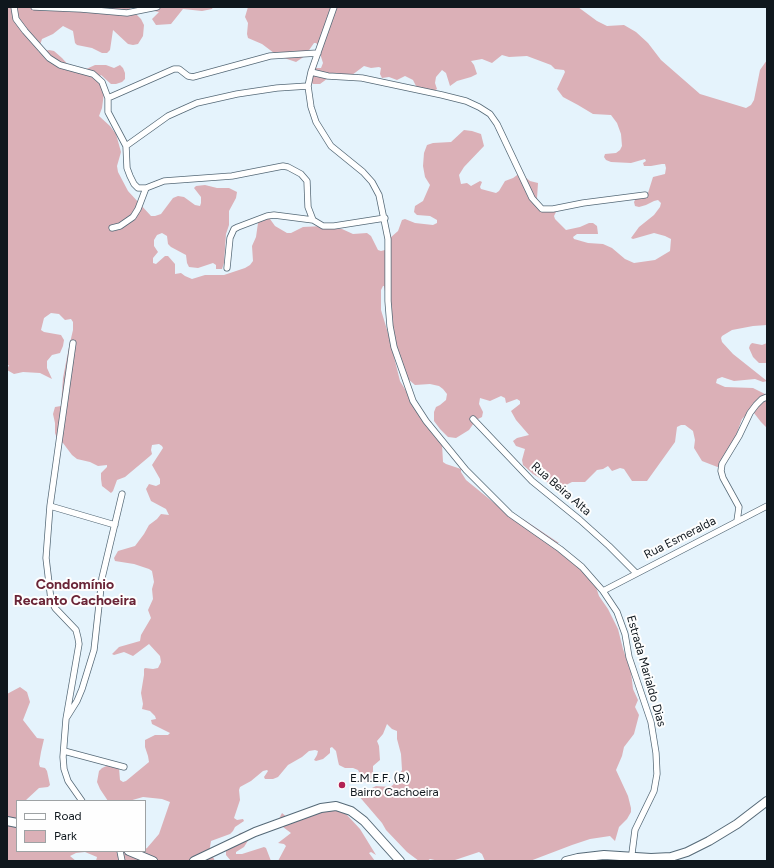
<!DOCTYPE html>
<html>
<head>
<meta charset="utf-8">
<style>
	body { margin:0 }
	#map { position:relative; width:774px; height:868px; overflow:hidden; background:#e5f3fc; font-family:Figtree,sans-serif }
	canvas { display:block }
	.frame { position:absolute; inset:0; border:8px solid #0f171d; pointer-events:none }
	.legend { position:absolute; left:16px; top:800px; width:130px; height:52px; box-sizing:border-box; background:#fefefe; border:1px solid #9ea2a4; margin:0; padding:5px 7px; list-style:none; font-size:12px; color:#0f171d }
	.legend li { display:flex; align-items:center; gap:8px; height:20px }
	.legend b { width:20px; border:1px solid #9ea2a4 }
</style>
</head>
<body>
<div id="map">
<canvas width="774" height="868"></canvas>
<div class="frame"></div>
<ul class="legend">
<li><b style="height:5px;background:#fff"></b>Road</li>
<li><b style="height:11px;background:#dbb0b7"></b>Park</li>
</ul>
</div>
<script>
const g = document.querySelector('canvas').getContext('2d');
g.lineJoin = 'round';
function fillPath(path, color) {
  g.fillStyle = color;
  g.fill(path, 'evenodd');
}
function shape(rows) {
  const path = new Path2D();
  for (const r of rows) {
    path.moveTo(r[0], r[1]);
    for (let i = 2; i < r.length; i += 2) path.lineTo(r[i], r[i + 1]);
  }
  return path;
}
function strokePath(path, color, width, dash) {
  g.strokeStyle = color;
  g.lineWidth = width;
  g.lineCap = dash ? 'butt' : 'round';
  g.setLineDash(dash || []);
  g.stroke(path);
}
function drawText(font, color, halo, rows, align = 'center') {
  g.font = font + ' Figtree,sans-serif';
  g.lineWidth = 4;
  g.setLineDash([]);
  g.textBaseline = 'middle';
  g.strokeStyle = halo;
  g.fillStyle = color;
  for (const [text, x, y, turn = 0] of rows) {
    g.save();
    g.translate(x, y);
    g.rotate((+turn || 0) * Math.PI / 180);
    g.textAlign = isNaN(turn) ? turn : align;
    if (halo) g.strokeText(text, 0, 0);
    g.fillText(text, 0, 0);
    g.restore();
  }
}
fillPath(shape([
	[7,7,129,7,141,19,144,25,143,36,138,44,133,45,128,44,113,30,110,50,107,53,102,53,92,48,77,45,75,43,73,31,63,26,53,34,42,39,38,51,40,52,49,50,54,51,62,58,73,70,84,70,95,65,106,65,114,68,120,65,123,68,125,73,125,79,122,82,116,84,111,84,101,75,100,76,104,93,102,108,99,116,110,126,116,134,121,152,117,166,118,172,128,191,151,216,155,216,161,214,173,198,178,196,184,197,195,205,200,206,201,203,201,197,194,188,196,186,205,185,217,188,229,188,237,192,236,198,229,211,229,225,226,234,224,263,222,269,216,269,216,265,213,263,198,268,189,267,187,263,186,255,171,247,168,244,167,236,162,233,157,235,154,240,154,246,158,252,153,258,153,263,156,264,165,256,168,256,175,264,175,274,181,273,185,276,192,279,205,275,224,275,245,268,250,265,253,261,252,246,256,237,258,223,260,220,266,218,270,219,275,226,287,233,291,233,303,227,323,226,342,229,353,234,367,233,371,236,378,250,381,251,385,250,390,238,398,231,402,220,405,219,415,223,433,225,437,223,437,220,430,216,417,215,414,212,415,206,423,201,430,185,425,177,423,166,424,153,427,145,433,143,451,142,464,130,472,131,481,134,484,146,464,167,459,175,461,184,467,183,471,186,480,181,482,182,480,187,481,189,496,193,499,191,505,181,513,178,520,173,530,181,538,183,537,198,539,206,555,210,556,212,554,216,555,219,566,230,580,227,589,223,593,223,597,226,598,234,577,234,573,237,574,239,588,243,603,244,612,248,625,259,634,263,655,260,670,251,671,239,665,236,654,233,633,239,631,238,639,227,654,215,660,207,661,203,658,200,654,201,646,205,639,207,635,206,634,202,636,198,648,193,653,177,665,174,666,168,665,164,662,164,651,166,644,166,643,163,646,161,645,159,631,163,611,162,606,160,604,157,605,154,616,153,620,150,622,146,621,134,617,123,611,115,593,114,578,105,563,97,557,89,565,72,564,70,555,69,551,65,527,56,509,57,502,55,492,63,482,59,471,61,474,65,477,74,471,77,457,81,450,86,446,73,442,70,436,77,435,83,437,89,434,91,417,88,413,80,405,76,397,80,389,77,382,78,380,74,381,68,379,67,371,68,364,66,352,75,344,77,335,73,320,84,313,84,308,78,308,71,311,68,321,68,323,63,317,44,316,43,314,43,305,56,296,62,278,56,262,44,248,38,247,34,248,23,245,17,248,7,578,7,597,21,607,26,624,25,636,32,648,43,661,60,700,94,746,108,751,105,754,100,760,70,767,60,767,325,753,326,732,330,722,336,721,338,722,342,733,354,767,381,763,382,755,379,734,381,722,377,717,379,716,383,725,387,753,388,765,394,767,397,767,428,761,422,754,413,748,413,742,419,735,438,720,468,702,461,694,448,695,440,693,431,685,425,681,425,677,427,675,442,647,481,632,481,624,469,620,468,612,471,608,466,603,469,597,470,585,482,572,482,564,486,555,487,533,474,523,465,522,460,525,449,516,446,513,441,517,438,529,435,516,420,511,411,520,404,520,401,517,399,506,403,505,398,501,396,490,401,480,398,479,404,483,412,482,417,476,420,469,430,456,438,448,437,440,429,434,421,434,412,436,407,440,405,446,400,447,394,443,389,439,386,430,384,415,385,408,379,394,340,384,286,383,286,381,290,381,310,388,333,400,381,417,409,442,444,443,462,446,464,461,469,461,472,466,480,493,502,516,518,523,519,559,543,557,543,557,546,580,566,596,587,599,596,608,609,618,629,623,649,631,672,633,689,638,700,635,707,639,715,634,734,624,747,622,756,616,770,628,796,631,808,631,812,627,819,619,827,615,841,610,836,590,839,572,845,530,861,485,861,482,854,479,852,452,861,439,861,430,859,427,861,419,861,407,852,386,830,382,823,358,795,376,786,390,787,393,785,402,770,401,754,397,739,397,731,392,729,387,724,383,734,377,741,379,746,380,760,373,766,373,778,368,783,364,782,358,770,353,768,345,768,339,765,338,761,336,751,332,747,330,748,330,753,323,759,316,761,314,760,317,755,318,751,315,750,309,751,302,757,288,765,278,777,273,779,265,779,264,777,268,771,267,770,263,771,251,781,240,787,239,790,240,800,234,818,237,820,243,819,244,821,235,827,233,831,230,834,211,841,209,853,212,855,215,861,96,861,97,857,85,852,76,853,70,856,76,861,7,861,7,694,20,687,27,692,30,702,23,720,37,738,44,739,41,752,39,764,40,767,45,768,47,771,50,785,48,787,39,788,26,800,17,801,17,851,145,851,145,849,147,848,159,834,170,802,162,799,143,797,129,801,108,801,100,789,97,782,99,771,102,768,109,765,119,768,120,780,123,782,126,781,149,762,148,756,145,747,145,740,155,735,168,735,170,733,152,724,151,720,156,719,155,716,150,711,142,709,143,704,141,693,144,675,144,669,145,668,153,669,158,668,161,662,160,656,149,644,133,656,124,652,114,655,112,654,119,647,140,641,141,635,151,618,148,610,153,599,152,589,154,582,152,571,149,569,134,564,115,561,114,558,118,551,135,546,144,534,149,525,157,519,161,514,169,515,166,509,151,501,146,489,149,484,156,486,160,484,160,479,152,465,163,448,162,446,159,444,152,445,151,450,152,454,150,456,125,477,117,480,113,491,111,493,102,486,101,479,101,473,107,467,107,465,98,466,90,462,77,459,72,455,63,443,58,441,55,433,55,423,53,414,55,407,61,406,63,378,69,347,73,330,73,322,71,319,65,320,59,314,51,313,44,318,41,330,44,332,61,335,64,340,63,346,60,353,52,355,47,361,47,368,52,379,40,373,23,372,14,374,7,370,9,365,7,365],
	[144,7,213,7,212,9,202,11,183,9,171,24,156,25,152,19,159,12,148,10],
	[752,343,762,345,767,343,767,363,759,363,753,357,749,348,750,345],
	[324,811,341,811,347,815,360,829,376,855,371,852,369,853,375,861,278,861,286,846,284,844,278,843,291,833,279,824,278,821,282,813,289,819],
	[248,832,249,839,244,847,236,852,236,854,242,854,264,847,266,848,271,861,231,861,226,855,226,849,232,841,240,833]
]), '#dbb0b7');
const street = shape([
	[14,7,16,19,25,31,49,58,60,65,93,74,102,82,108,98,108,112,126,146,127,168,130,176,134,184,138,188,146,188],
	[34,7,81,9,127,13,157,7],
	[334,7,311,72,308,86,311,107,316,122,331,146,363,172,372,182,379,195,388,239,388,301,390,326,394,347,413,401,426,421,466,470,510,514,560,549,582,567,603,591,617,612,625,634,629,657,651,722,656,753,657,774,654,791,635,830,631,861],
	[311,72,328,76,362,78,442,95,466,101,479,107,490,114,497,124,532,198,542,209,553,209,583,203,645,195],
	[108,98,174,69,179,69,188,76,193,77,270,56,318,53],
	[126,146,168,116,197,103,237,94,277,88,308,86],
	[112,228,120,226,133,217,138,209,146,188,164,181,232,176,283,166,288,167,301,174,307,181,308,207,313,220],
	[227,268,230,238,234,229,238,227,267,216,274,215,313,220,323,226,334,226,385,218],
	[73,343,50,506,46,558,51,600,55,608,76,630,78,638,79,644,66,719,63,757,64,769,68,781,82,801],
	[473,419,532,481,580,520,609,546,636,573],
	[50,506,115,525],
	[737,521,739,507,723,478,721,471,722,464,739,436,750,413,756,405,762,399,767,397],
	[603,591,767,506],
	[67,717,77,701,82,689,94,650,102,578,122,494],
	[64,751,124,767],
	[120,851,122,861]
]);
const secondary = shape([
	[7,821,17,823],
	[129,851,153,861],
	[194,861,255,832,321,808,336,806,351,811,364,821,400,861],
	[566,861,578,858,604,855,651,858,671,857,687,852,709,841,737,824,767,801]
]);
strokePath(street, '#556977', 7);
strokePath(secondary, '#556977', 10);
strokePath(street, '#fff', 5.5);
strokePath(secondary, '#fff', 8);
for (const [x, y, r, color] of [
	[342,785,4,"#b32353"]
]) {
  const dot = new Path2D();
  dot.arc(x, y, r, 0, 2 * Math.PI);
  g.fillStyle = color;
  g.fill(dot);
  strokePath(dot, '#fefefe', 1.5);
}
drawText('12px', '#0f171d', '#fefefe', [
	["Rua Beira Alta",561,489,41],
	["Rua Esmeralda",680,538,-27],
	["Estrada Marialdo Dias",646,671,74]
]);
drawText('12px', '#0f171d', '#fefefe', [
	["E.M.E.F. (R)",350,778],
	["Bairro Cachoeira",350,792]
], 'left');
drawText('bold 14px', '#6a2537', '#fefefe', [
	["Condomínio",75,585],
	["Recanto Cachoeira",75,601]
]);
</script>
</body>
</html>
